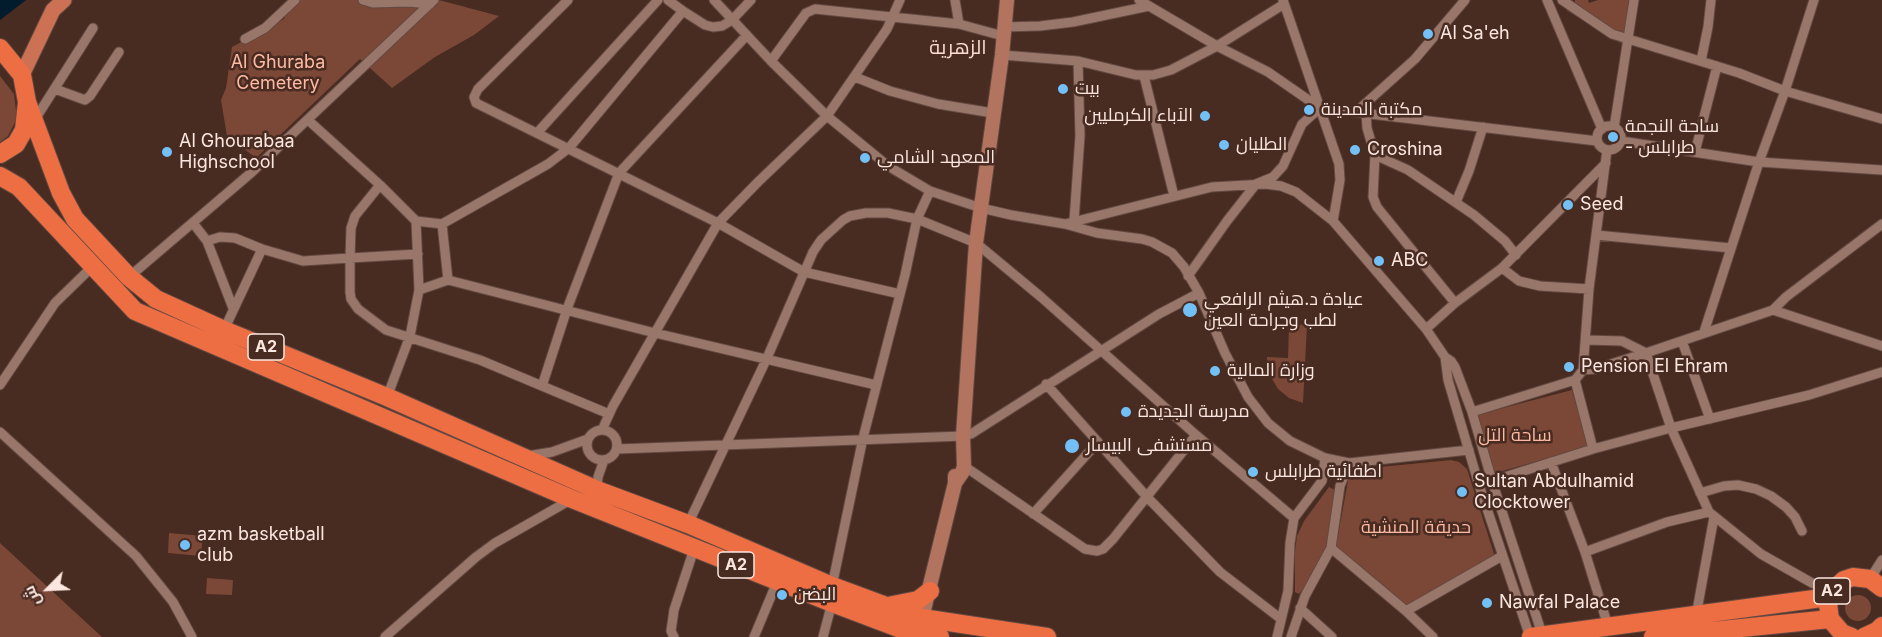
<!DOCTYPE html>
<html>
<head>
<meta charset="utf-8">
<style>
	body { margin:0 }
	#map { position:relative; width:1882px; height:637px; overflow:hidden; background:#482b21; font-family:Inter,Cairo,sans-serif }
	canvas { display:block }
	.north { position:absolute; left:18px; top:559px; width:60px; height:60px; -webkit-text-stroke:4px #482b21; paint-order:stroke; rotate:246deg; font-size:16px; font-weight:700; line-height:24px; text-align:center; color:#fbe7e0 }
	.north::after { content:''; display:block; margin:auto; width:21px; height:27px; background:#fbe7e0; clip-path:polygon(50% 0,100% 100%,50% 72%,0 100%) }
</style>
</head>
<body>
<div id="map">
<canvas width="1882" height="637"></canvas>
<div class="north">ش</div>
</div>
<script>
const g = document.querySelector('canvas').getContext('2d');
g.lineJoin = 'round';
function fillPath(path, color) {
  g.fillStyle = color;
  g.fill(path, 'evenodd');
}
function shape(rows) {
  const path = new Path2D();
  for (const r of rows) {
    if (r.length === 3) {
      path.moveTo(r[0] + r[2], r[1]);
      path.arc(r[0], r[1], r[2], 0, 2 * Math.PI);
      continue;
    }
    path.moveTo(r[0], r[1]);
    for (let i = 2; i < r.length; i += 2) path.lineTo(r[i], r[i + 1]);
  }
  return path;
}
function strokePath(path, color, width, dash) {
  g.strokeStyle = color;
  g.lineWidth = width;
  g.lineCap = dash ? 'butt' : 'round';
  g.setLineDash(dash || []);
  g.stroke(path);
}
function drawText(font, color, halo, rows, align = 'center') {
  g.font = font + ' Inter,Cairo,sans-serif';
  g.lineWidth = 5;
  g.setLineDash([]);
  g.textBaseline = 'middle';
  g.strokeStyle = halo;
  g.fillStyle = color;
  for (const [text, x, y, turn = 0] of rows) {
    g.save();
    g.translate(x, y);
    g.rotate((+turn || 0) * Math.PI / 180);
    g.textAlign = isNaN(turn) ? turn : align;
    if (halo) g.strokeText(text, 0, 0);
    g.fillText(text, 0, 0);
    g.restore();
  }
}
fillPath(shape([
	[291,0,439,0,499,16,474,35,435,57,392,88,360,59,256,158,227,136,221,100,226,88,232,47,284,19,289,3],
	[1575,0,1588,0,1589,3,1598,0,1631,0,1624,45,1566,10,1575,2],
	[0,76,14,94,17,118,8,136,0,142],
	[1289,324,1307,325,1303,403,1289,398,1278,389,1271,377,1267,364,1267,357,1288,358],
	[1572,390,1588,447,1495,473,1476,415],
	[1451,460,1459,462,1467,469,1495,557,1408,608,1336,546,1350,470],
	[1329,487,1335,490,1328,539,1325,549,1306,586,1299,594,1295,592,1295,551,1297,536,1304,521],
	[169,533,203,536,201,556,168,553],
	[0,543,102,637,0,637],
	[207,578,233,580,232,595,206,594],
	[1858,608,13]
]), '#7b4837');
fillPath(shape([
	[0,0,26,0,0,20]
]), '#031c2d');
const street = shape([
	[363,0,373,3,408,2,430,4],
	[568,0,478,89,474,97,476,103,718,223,804,272,900,294],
	[668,0,683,11,705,25,713,27,722,26,732,20,751,0],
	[714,0,771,61,827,116,888,166,930,191,981,208,1011,215,1065,224,1097,233,1142,239,1152,242,1172,253,1184,267,1199,293,1225,353,1248,397,1268,423,1290,441,1325,458,1349,463,1469,450],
	[955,0,959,24],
	[1139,0,1217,46,1268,72,1320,108,1597,141],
	[1283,0,1339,164,1340,180,1333,221],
	[1547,0,1602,129],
	[1562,0,1612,34,1739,73,1785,91,1882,119],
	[1004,27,1040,26,1073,22,1149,6],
	[245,39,265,28,295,0],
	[1002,55,1078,61,1136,75,1153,75,1171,70,1217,46,1284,4],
	[771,61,806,13,815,9,959,24,1003,36],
	[1701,61,1708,27,1711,0],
	[1144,76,1174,196],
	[855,77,890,91,938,104,993,113],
	[55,89,85,100,90,96,119,52],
	[1357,111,1415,59,1465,0],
	[1366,113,1367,128,1375,155,1408,170,1474,215,1505,241,1516,255],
	[308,120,380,185,416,221,442,224,548,164,569,148,683,11],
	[34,121,93,28],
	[1609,138,12],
	[1614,128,1634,0],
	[537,133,658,0],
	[1621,141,1759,162,1882,170],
	[1695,152,1717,66],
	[1375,155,1373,197,1377,207,1455,303],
	[1456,202,1469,171,1483,127],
	[1074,221,1080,136,1078,61],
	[193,223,207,241,220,237,235,238,262,249,303,261,350,258,351,228,355,216,380,185],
	[442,224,448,280],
	[1065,224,1212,187,1265,184,1281,186,1296,192,1333,221,1426,329,1445,357,1451,361,1455,367,1472,412,1492,481,1543,637],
	[1596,235,1731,248],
	[207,241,233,308],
	[418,254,350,258,350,292,351,299,358,309,386,330,480,360,609,414],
	[1502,268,1519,281,1540,286,1589,289],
	[1188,276,1227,221,1256,184,1273,177,1283,166,1302,124,1320,108],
	[129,277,252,172,434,0],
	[419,290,448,280,655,333,876,385],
	[1773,310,1786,297,1882,224],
	[1426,329,1455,303,1502,268,1606,163],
	[224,330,262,249],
	[1704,332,1759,162,1785,91,1814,0],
	[1586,340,1622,341,1646,353,1671,428,1709,512,1761,554,1812,583,1832,591],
	[1682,341,1710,419],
	[1445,357,1448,380,1479,485,1530,637],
	[1583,370,1595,369,1646,353,1773,310,1882,346],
	[1046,384,1148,498,1220,572,1281,619],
	[0,385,55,303,93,266],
	[542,386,567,309,619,173,747,35],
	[387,397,410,336,419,290,416,221],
	[1472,412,1575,380],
	[602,445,15],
	[602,430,613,406,718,223,758,182,827,116,887,29,900,0],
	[0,432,136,556,173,602,192,637],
	[617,449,963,436,971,434,1159,314,1199,293],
	[1593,449,1575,380,1583,370,1589,289,1607,150],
	[527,456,552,452,588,439],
	[1551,462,1585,552,1608,626],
	[964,466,1085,549,1097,551,1103,549,1113,539,1196,435],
	[1479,485,1593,449,1671,428,1809,395,1882,372],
	[597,490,598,477,604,460],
	[1700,493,1724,486,1738,485,1756,489,1771,496,1786,507,1795,517,1802,531],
	[1033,514,1098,442],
	[688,524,767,358,813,252,821,240,843,220,850,216,866,213,888,213,917,219,976,243,1041,297,1196,435,1294,518],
	[1331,548,1406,611,1433,637],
	[1585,552,1667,522,1709,512],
	[1870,579,1882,560],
	[832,586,863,438,905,275,917,219,930,191],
	[1300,608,1332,637],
	[1406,611,1502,556],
	[1696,616,1714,517],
	[385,637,476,557,495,543,572,499],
	[674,637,671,631,674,610,694,549],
	[754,637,777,582],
	[823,637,832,603],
	[1277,637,1288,591,1290,543,1294,518,1322,481,1325,458],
	[1291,637,1305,596,1331,548,1340,486,1349,463]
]);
const secondary = shape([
	[955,483,962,473,964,466,963,436,976,243,1002,55,1007,0],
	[920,626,955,483,955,476]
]);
const primary = shape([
	[22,75,53,10,64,0]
]);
const highway = shape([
	[0,48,22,75,27,102,24,130,16,144,0,154],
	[27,102,61,193,75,219,129,277,156,299,224,330,387,397,597,490,688,524,832,586,886,606,922,618,1047,637],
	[0,176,19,187,135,311,572,499,832,603,901,629,940,637],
	[888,606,918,600,930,591],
	[1531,637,1829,597],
	[1653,637,1830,619],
	[1852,637,1842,633,1830,619,1828,604,1832,591,1844,580,1853,577,1870,579,1882,588],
	[1864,637,1877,631,1882,626]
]);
strokePath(street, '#634941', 11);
strokePath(secondary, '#634941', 16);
strokePath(primary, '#634941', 17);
strokePath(highway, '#634941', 20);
strokePath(street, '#99766a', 9);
strokePath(secondary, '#b2745e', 14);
strokePath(primary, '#cc7153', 15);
strokePath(highway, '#ee6e43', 18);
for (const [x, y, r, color] of [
	[1428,34,6,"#73c0f6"],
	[1063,89,6,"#73c0f6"],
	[1309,110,6,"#73c0f6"],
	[1205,116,6,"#73c0f6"],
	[1613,137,6,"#73c0f6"],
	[1224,145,6,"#73c0f6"],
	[1355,150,6,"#73c0f6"],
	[167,152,6,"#73c0f6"],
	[865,158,6,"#73c0f6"],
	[1568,205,6,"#73c0f6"],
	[1379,261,6,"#73c0f6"],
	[1190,310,8,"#73c0f6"],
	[1569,367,6,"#73c0f6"],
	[1215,371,6,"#73c0f6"],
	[1126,412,6,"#73c0f6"],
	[1072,446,8,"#73c0f6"],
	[1253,472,6,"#73c0f6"],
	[1462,492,6,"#73c0f6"],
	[185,545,6,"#73c0f6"],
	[782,595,6,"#73c0f6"],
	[1487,603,6,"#73c0f6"]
]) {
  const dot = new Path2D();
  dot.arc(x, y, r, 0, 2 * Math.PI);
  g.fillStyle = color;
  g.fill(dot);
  strokePath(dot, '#482b21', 2);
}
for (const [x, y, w] of [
	[266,347,36],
	[736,565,36],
	[1832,591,36]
]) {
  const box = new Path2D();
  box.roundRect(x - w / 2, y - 13, w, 26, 4.5);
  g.fillStyle = '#482b21';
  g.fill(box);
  strokePath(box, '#fbe7e0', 1.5);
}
drawText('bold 16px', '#fbe7e0', null, [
	["A2",266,347],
	["A2",736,565],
	["A2",1832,591]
]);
drawText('18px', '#fbe7e0', '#482b21', [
	["Al Sa'eh",1440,34],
	["بيت",1075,89],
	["مكتبة المدينة",1321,110],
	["الآباء الكرمليين",1193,116,"right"],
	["ساحة النجمة",1625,127],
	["- طرابلس",1625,148],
	["Al Ghourabaa",179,142],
	["Highschool",179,163],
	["الطليان",1236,145],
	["Croshina",1367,150],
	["المعهد الشامي",877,158],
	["Seed",1580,205],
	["ABC",1391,261],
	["عيادة د.هيثم الرافعي",1204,300],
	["لطب وجراحة العين",1204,321],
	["Pension El Ehram",1581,367],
	["وزارة المالية",1227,371],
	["مدرسة الجديدة",1138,412],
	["مستشفی البيسار",1086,446],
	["اطفائية طرابلس",1265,472],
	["Sultan Abdulhamid",1474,482],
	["Clocktower",1474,503],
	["azm basketball",197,535],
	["club",197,556],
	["البضن",794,595],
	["Nawfal Palace",1499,603]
], 'left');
drawText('18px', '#ffbaa3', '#482b21', [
	["Al Ghuraba",278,63],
	["Cemetery",278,84],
	["ساحة التل",1515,436],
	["حديقة المنشية",1416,528]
]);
drawText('20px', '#fcdcd2', '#482b21', [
	["الزهرية",958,48]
]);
</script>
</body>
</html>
